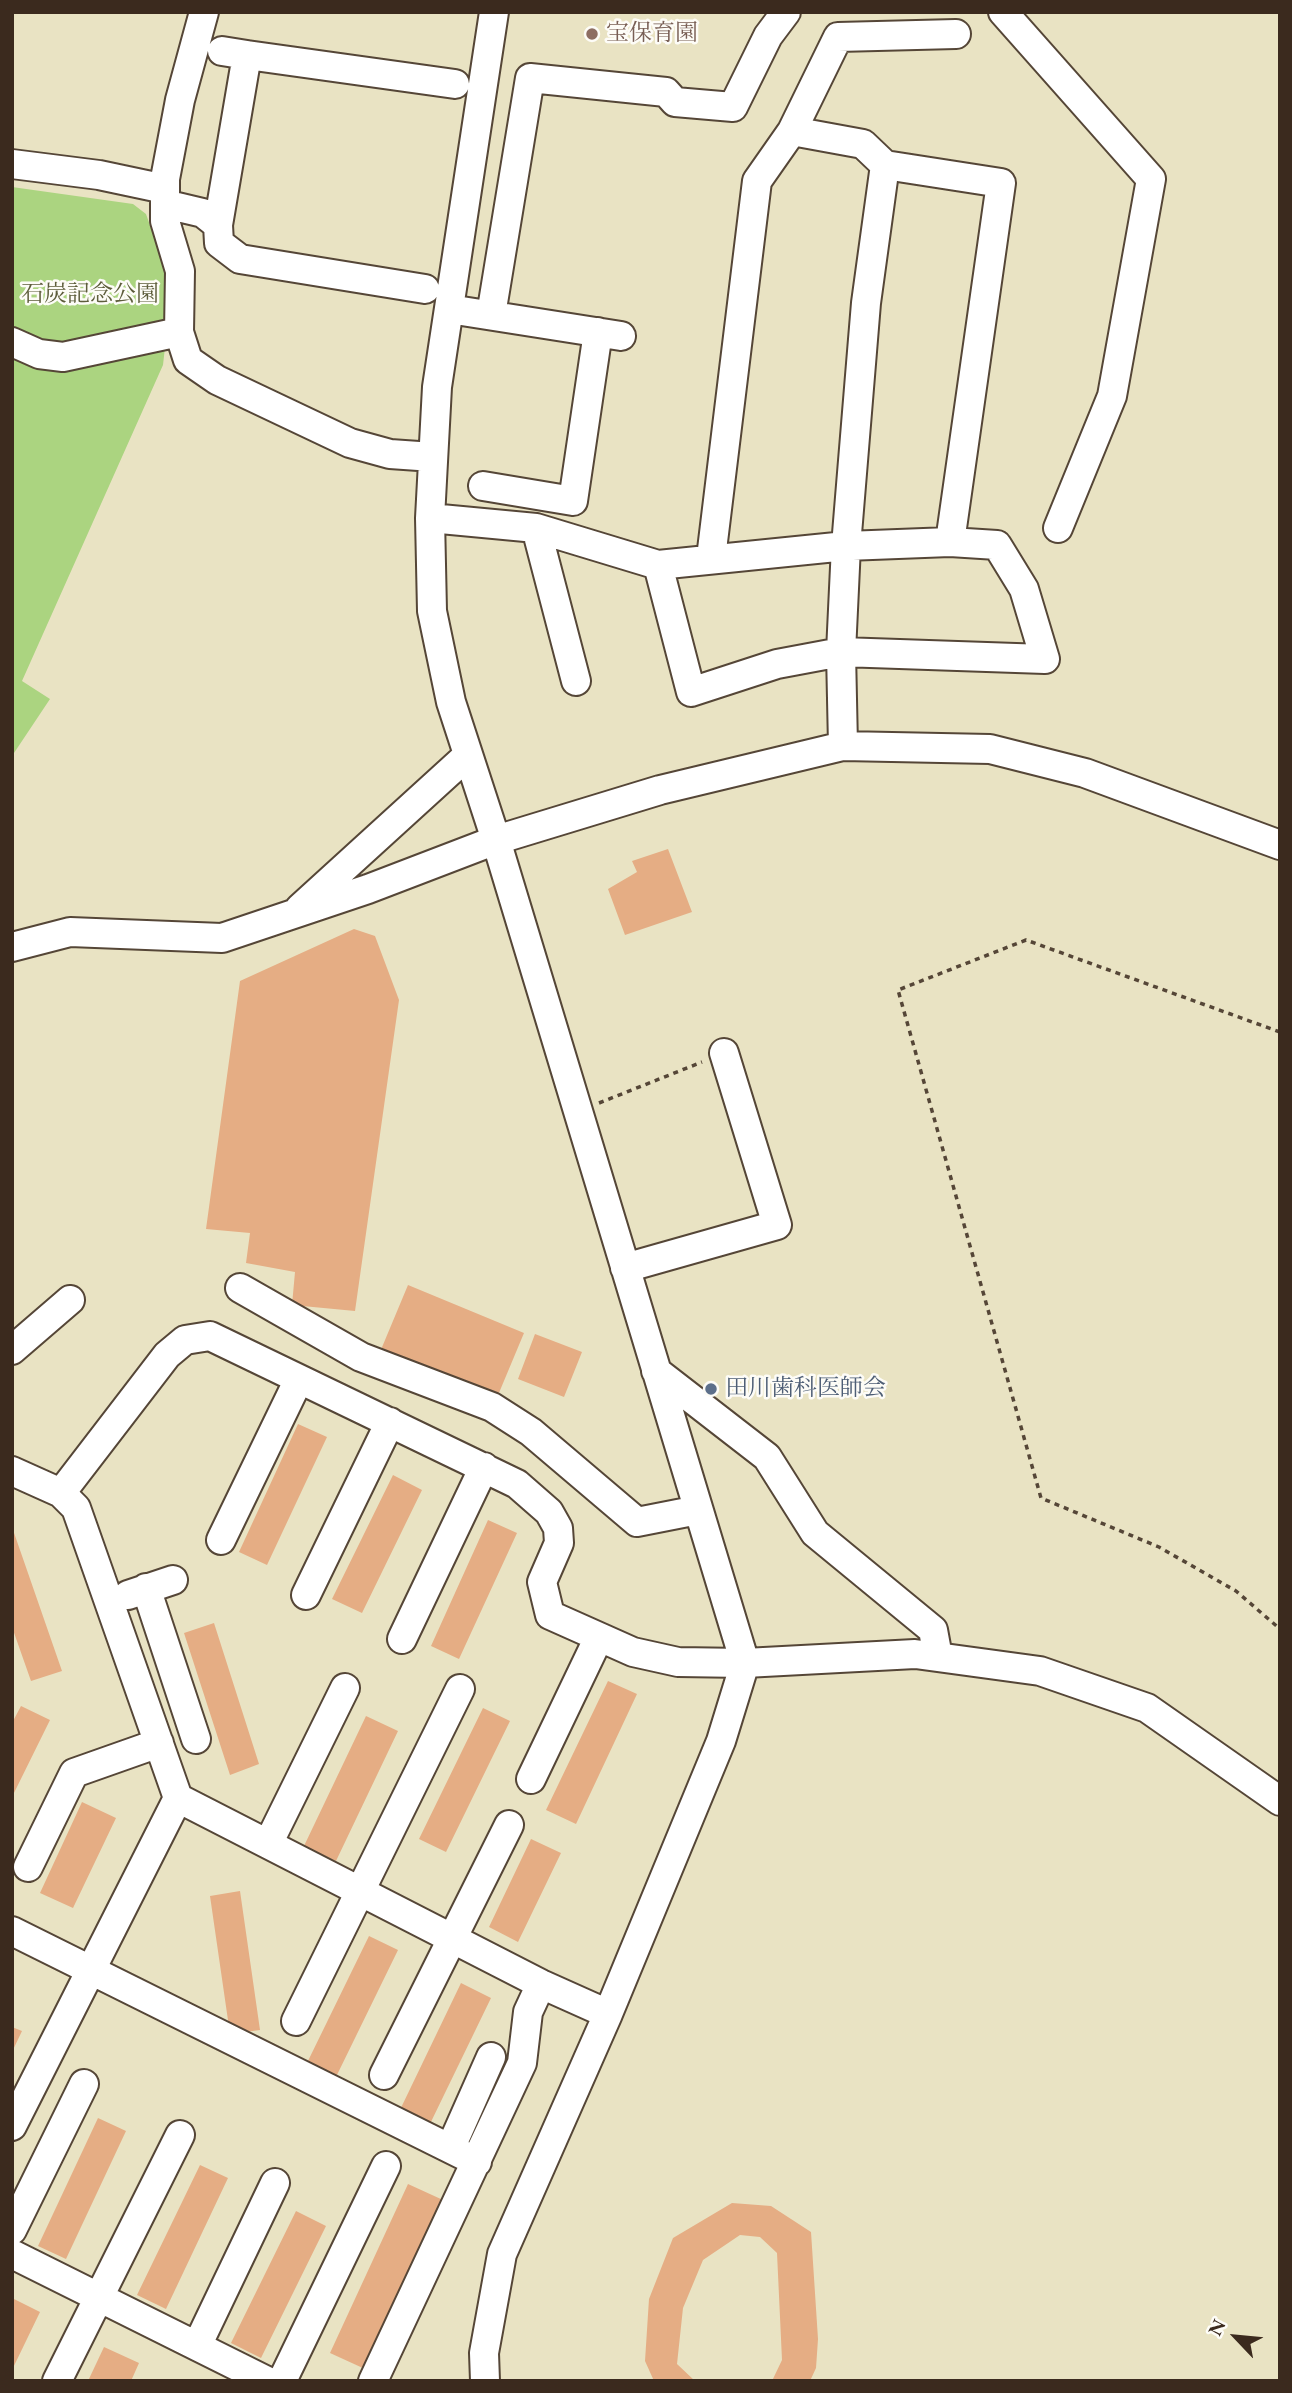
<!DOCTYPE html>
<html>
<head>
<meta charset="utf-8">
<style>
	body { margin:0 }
	#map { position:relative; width:1292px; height:2393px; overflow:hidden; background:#e9e3c3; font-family:"EB Garamond",serif }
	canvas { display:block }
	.frame { position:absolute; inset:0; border:14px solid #3b2a1e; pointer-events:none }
	.north { position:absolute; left:1201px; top:2302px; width:70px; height:70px; -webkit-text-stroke:5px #fdfcf7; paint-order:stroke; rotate:296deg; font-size:19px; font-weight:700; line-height:28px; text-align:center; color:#3b2a1e }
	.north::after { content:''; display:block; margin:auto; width:24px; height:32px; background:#3b2a1e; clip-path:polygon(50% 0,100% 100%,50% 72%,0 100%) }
</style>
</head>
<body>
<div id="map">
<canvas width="1292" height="2393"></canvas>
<div class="frame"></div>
<div class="north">N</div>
</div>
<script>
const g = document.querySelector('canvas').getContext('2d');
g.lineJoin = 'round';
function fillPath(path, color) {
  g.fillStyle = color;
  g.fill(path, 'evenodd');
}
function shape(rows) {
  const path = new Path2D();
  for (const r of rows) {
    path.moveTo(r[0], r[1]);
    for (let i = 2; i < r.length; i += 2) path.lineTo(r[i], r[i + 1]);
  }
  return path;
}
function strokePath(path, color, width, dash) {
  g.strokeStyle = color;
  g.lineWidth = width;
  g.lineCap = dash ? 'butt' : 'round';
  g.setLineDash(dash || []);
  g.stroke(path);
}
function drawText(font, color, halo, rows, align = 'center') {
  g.font = font + ' "EB Garamond","Noto Serif JP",serif';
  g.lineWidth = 5;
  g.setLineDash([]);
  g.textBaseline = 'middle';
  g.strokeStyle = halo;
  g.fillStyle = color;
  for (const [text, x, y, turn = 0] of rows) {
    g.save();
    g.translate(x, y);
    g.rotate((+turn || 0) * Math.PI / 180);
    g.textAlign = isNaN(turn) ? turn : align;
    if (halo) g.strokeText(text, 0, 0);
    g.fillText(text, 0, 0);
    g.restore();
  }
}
fillPath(shape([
	[12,187,133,204,146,214,165,268,170,303,163,365,22,681,50,699,12,756]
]), '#abd480');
fillPath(shape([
	[668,849,692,912,625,935,608,889,637,872,632,861],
	[354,929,375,936,399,1000,355,1311,292,1305,295,1272,246,1263,250,1233,206,1229,240,981],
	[408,1285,524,1333,496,1400,380,1352],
	[535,1334,582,1352,564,1397,518,1379],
	[298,1424,327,1437,267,1565,239,1552],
	[393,1475,422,1490,362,1613,332,1599],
	[488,1520,517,1533,459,1659,431,1646],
	[12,1527,62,1671,31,1681,12,1627],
	[214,1623,259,1764,230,1775,184,1633],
	[608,1681,637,1694,576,1824,546,1810],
	[21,1706,50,1720,12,1797,12,1723],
	[483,1708,510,1721,446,1852,419,1839],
	[366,1716,398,1731,336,1861,304,1846],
	[82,1802,116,1818,73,1908,40,1893],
	[531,1839,561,1853,518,1942,489,1927],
	[240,1891,260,2030,230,2034,210,1896],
	[369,1936,398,1950,335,2079,306,2065],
	[461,1983,491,1998,428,2128,398,2114],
	[12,2027,22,2031,12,2052],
	[98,2118,126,2131,66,2259,38,2246],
	[200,2165,228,2178,166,2309,137,2295],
	[408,2184,443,2200,365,2369,330,2353],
	[732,2203,771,2206,811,2232,818,2339,816,2368,810,2381,772,2381,782,2360,777,2253,760,2237,740,2235,703,2260,683,2308,677,2364,695,2381,654,2381,645,2361,649,2299,673,2238],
	[296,2211,326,2226,261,2358,231,2343],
	[12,2298,40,2312,12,2370],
	[104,2347,139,2363,131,2381,88,2381]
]), '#e5ad84');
const minor = shape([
	[204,12,180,100,165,179,165,221,180,271,179,332,188,360,217,380,350,443,390,454,433,457],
	[1003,12,1151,179,1112,396,1058,528],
	[247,55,455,84],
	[792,131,838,37,956,34],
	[12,164,99,175,165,189],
	[165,204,203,213,218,225,219,243,240,259,425,289],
	[218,225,247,55,222,51],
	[449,309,621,336],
	[491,315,530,78,666,92,675,102,733,107,768,36,786,12],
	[12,342,39,354,63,357,179,332],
	[483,486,573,501,598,332],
	[430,518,536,528,658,565,846,546,950,542,1001,183,885,165,863,144,792,131,757,181,711,558],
	[536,528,576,681],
	[658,565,691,692,777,664,841,652,1045,659,1024,589,997,545,950,542],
	[843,746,841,652,846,546,866,303,885,165],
	[300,908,468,755],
	[12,947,70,932,222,938,368,889,496,840,660,790,843,746,990,749,1085,773,1280,845],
	[625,1268,777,1225,724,1053],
	[240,1288,361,1357,492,1407,531,1432,637,1522,698,1510],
	[12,1350,70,1300],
	[656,1371,767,1457,815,1533,933,1630,938,1657],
	[12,1471,61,1493,76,1508,178,1798,541,1984,608,2014],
	[61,1493,167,1355,185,1340,210,1336,517,1484,549,1512,558,1528,559,1543,542,1582,550,1615,633,1652,678,1662,745,1663,915,1654,1040,1671,1147,1708,1280,1801],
	[221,1540,299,1379],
	[146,1588,196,1739],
	[128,1595,173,1580],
	[306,1595,390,1422],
	[402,1639,484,1467],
	[531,1779,599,1637],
	[268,1844,345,1688],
	[28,1867,74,1773,159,1743],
	[12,1931,477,2162],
	[296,2021,460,1689],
	[384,2075,509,1825],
	[12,2126,178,1798],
	[451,2147,491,2057],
	[12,2230,84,2084],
	[12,2254,267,2381],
	[197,2346,275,2183],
	[57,2381,180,2135],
	[282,2381,386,2166],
	[373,2381,522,2063,528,2012,541,1984],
	[485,2381,484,2353,502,2254,608,2014,721,1741,745,1663,496,840,451,702,432,611,430,518,437,387,494,12]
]);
strokePath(minor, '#554637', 32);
strokePath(shape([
	[1280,1032,1026,940,898,990,1041,1498,1159,1547,1236,1591,1280,1629],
	[599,1103,702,1062]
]), '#554637', 3.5, [5, 5]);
strokePath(minor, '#fff', 28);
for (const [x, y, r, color] of [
	[592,34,7,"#8d6e63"],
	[711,1389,7,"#5c6f8a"]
]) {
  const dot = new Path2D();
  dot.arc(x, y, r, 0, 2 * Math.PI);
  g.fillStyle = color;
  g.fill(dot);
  strokePath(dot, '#fdfcf7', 2.5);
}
drawText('23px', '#785e54', '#fdfcf7', [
	["宝保育園",606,34]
], 'left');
drawText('23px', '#5d5d3b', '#fdfcf7', [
	["石炭記念公園",90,295]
]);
drawText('23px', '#4e5e75', '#fdfcf7', [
	["田川歯科医師会",725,1389]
], 'left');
</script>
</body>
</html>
